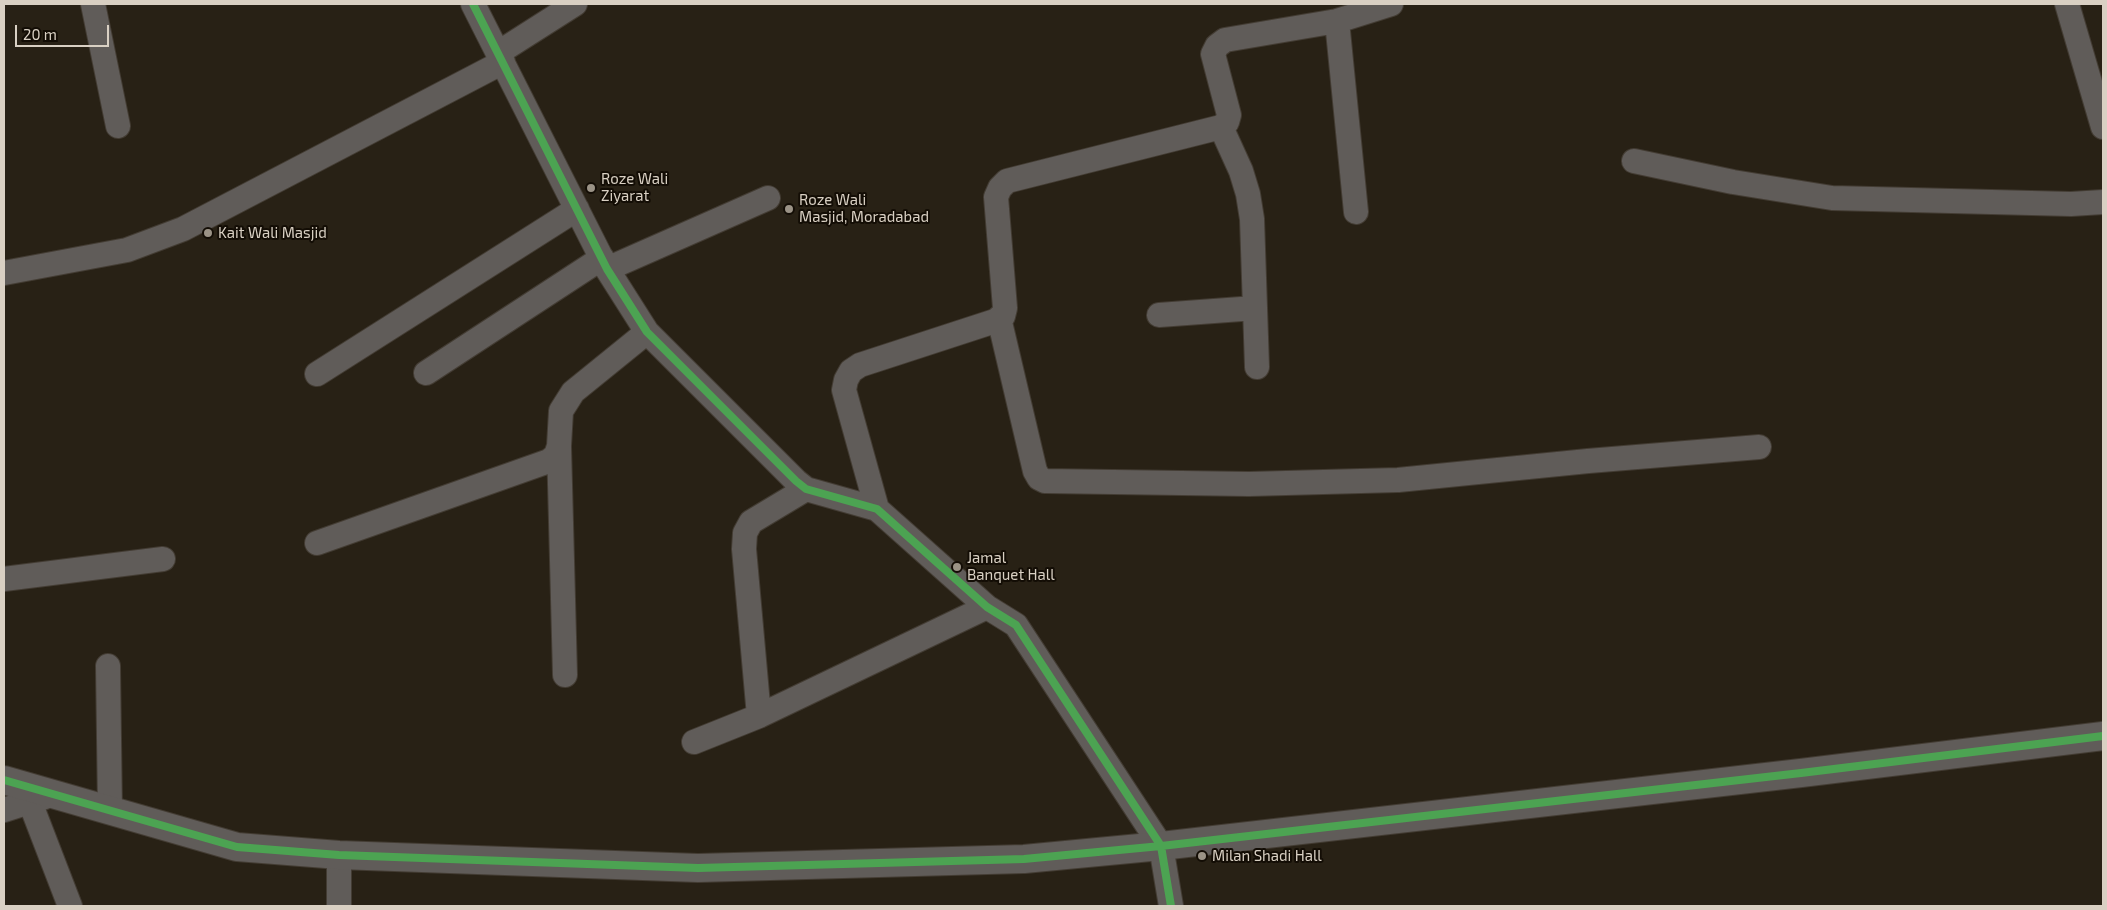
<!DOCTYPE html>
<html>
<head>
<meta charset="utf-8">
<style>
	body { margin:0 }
	#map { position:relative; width:2107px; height:910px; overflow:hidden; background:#282115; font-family:"Exo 2",sans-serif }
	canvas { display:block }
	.frame { position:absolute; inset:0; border:5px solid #d9d0c3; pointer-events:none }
	.scale { position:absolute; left:15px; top:25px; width:94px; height:22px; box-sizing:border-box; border:2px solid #d9d0c3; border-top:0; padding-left:6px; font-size:15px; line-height:18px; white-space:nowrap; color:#d9d0c3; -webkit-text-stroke:4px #130d05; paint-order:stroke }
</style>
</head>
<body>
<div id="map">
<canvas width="2107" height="910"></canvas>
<div class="frame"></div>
<div class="scale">20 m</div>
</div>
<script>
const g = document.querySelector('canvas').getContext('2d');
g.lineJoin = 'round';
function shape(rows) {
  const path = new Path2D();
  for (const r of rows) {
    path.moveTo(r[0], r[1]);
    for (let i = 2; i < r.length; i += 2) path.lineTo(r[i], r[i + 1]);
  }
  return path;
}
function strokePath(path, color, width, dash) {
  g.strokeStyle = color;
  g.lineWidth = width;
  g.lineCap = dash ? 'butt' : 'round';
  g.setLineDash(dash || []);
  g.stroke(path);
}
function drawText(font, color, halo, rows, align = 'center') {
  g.font = font + ' "Exo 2",sans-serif';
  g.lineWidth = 4;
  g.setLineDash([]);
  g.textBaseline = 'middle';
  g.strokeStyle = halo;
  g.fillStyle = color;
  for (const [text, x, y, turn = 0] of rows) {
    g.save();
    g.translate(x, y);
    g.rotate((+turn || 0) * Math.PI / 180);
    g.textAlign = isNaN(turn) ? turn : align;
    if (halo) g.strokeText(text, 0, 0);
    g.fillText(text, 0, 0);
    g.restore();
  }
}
const minor = shape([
	[93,4,118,126],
	[473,4,607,269,647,332,796,481,806,489,877,509,987,607,1016,625,1161,846,1171,906],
	[2067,4,2103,127],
	[1337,21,1356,212],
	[498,53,575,4],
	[1221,127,1241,171,1248,194,1252,219,1257,367],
	[1634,161,1733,182,1832,198,2071,204,2103,202],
	[607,269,768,198],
	[4,273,127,250,183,229,503,62],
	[1159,315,1255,308],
	[999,318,1035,471,1039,478,1045,481,1249,484,1398,480,1588,461,1759,447],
	[426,373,602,258],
	[317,374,577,209],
	[559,446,565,675],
	[877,509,844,390,846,380,851,371,860,365,995,321,1003,316,1005,308,996,197,1000,188,1007,181,1221,127,1227,122,1229,115,1213,54,1217,46,1225,40,1337,21,1391,4],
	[317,543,549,461,556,455,559,446,561,411,573,392,647,332],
	[4,579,163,559],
	[108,666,110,811],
	[759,716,744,549,745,533,751,522,806,489],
	[694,742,759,716,987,607],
	[30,802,70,906],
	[4,810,45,797],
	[339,906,339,855]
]);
const tertiary = shape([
	[4,780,237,847,339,855,698,868,1024,859,1161,846,1801,773,2103,736]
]);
strokePath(minor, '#433c33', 26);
strokePath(tertiary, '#433c33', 30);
strokePath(minor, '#605c59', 24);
strokePath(tertiary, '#605c59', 28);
strokePath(shape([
	[473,4,607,269,647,332,796,481,806,489,877,509,987,607,1016,625,1161,846,1171,906],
	[4,780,237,847,339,855,698,868,1024,859,1161,846,1801,773,2103,736]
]), '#4ca352', 8);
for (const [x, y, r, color] of [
	[591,188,5,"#9b9386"],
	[789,209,5,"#9b9386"],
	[208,233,5,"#9b9386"],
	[957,567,5,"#9b9386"],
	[1202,856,5,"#9b9386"]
]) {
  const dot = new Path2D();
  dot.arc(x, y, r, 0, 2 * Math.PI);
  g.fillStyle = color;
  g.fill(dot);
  strokePath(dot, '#130d05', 2);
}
drawText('15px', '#d9d0c3', '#130d05', [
	["Roze Wali",601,179],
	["Ziyarat",601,196],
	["Roze Wali",799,200],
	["Masjid, Moradabad",799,217],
	["Kait Wali Masjid",218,233],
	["Jamal",967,558],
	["Banquet Hall",967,575],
	["Milan Shadi Hall",1212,856]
], 'left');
</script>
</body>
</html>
